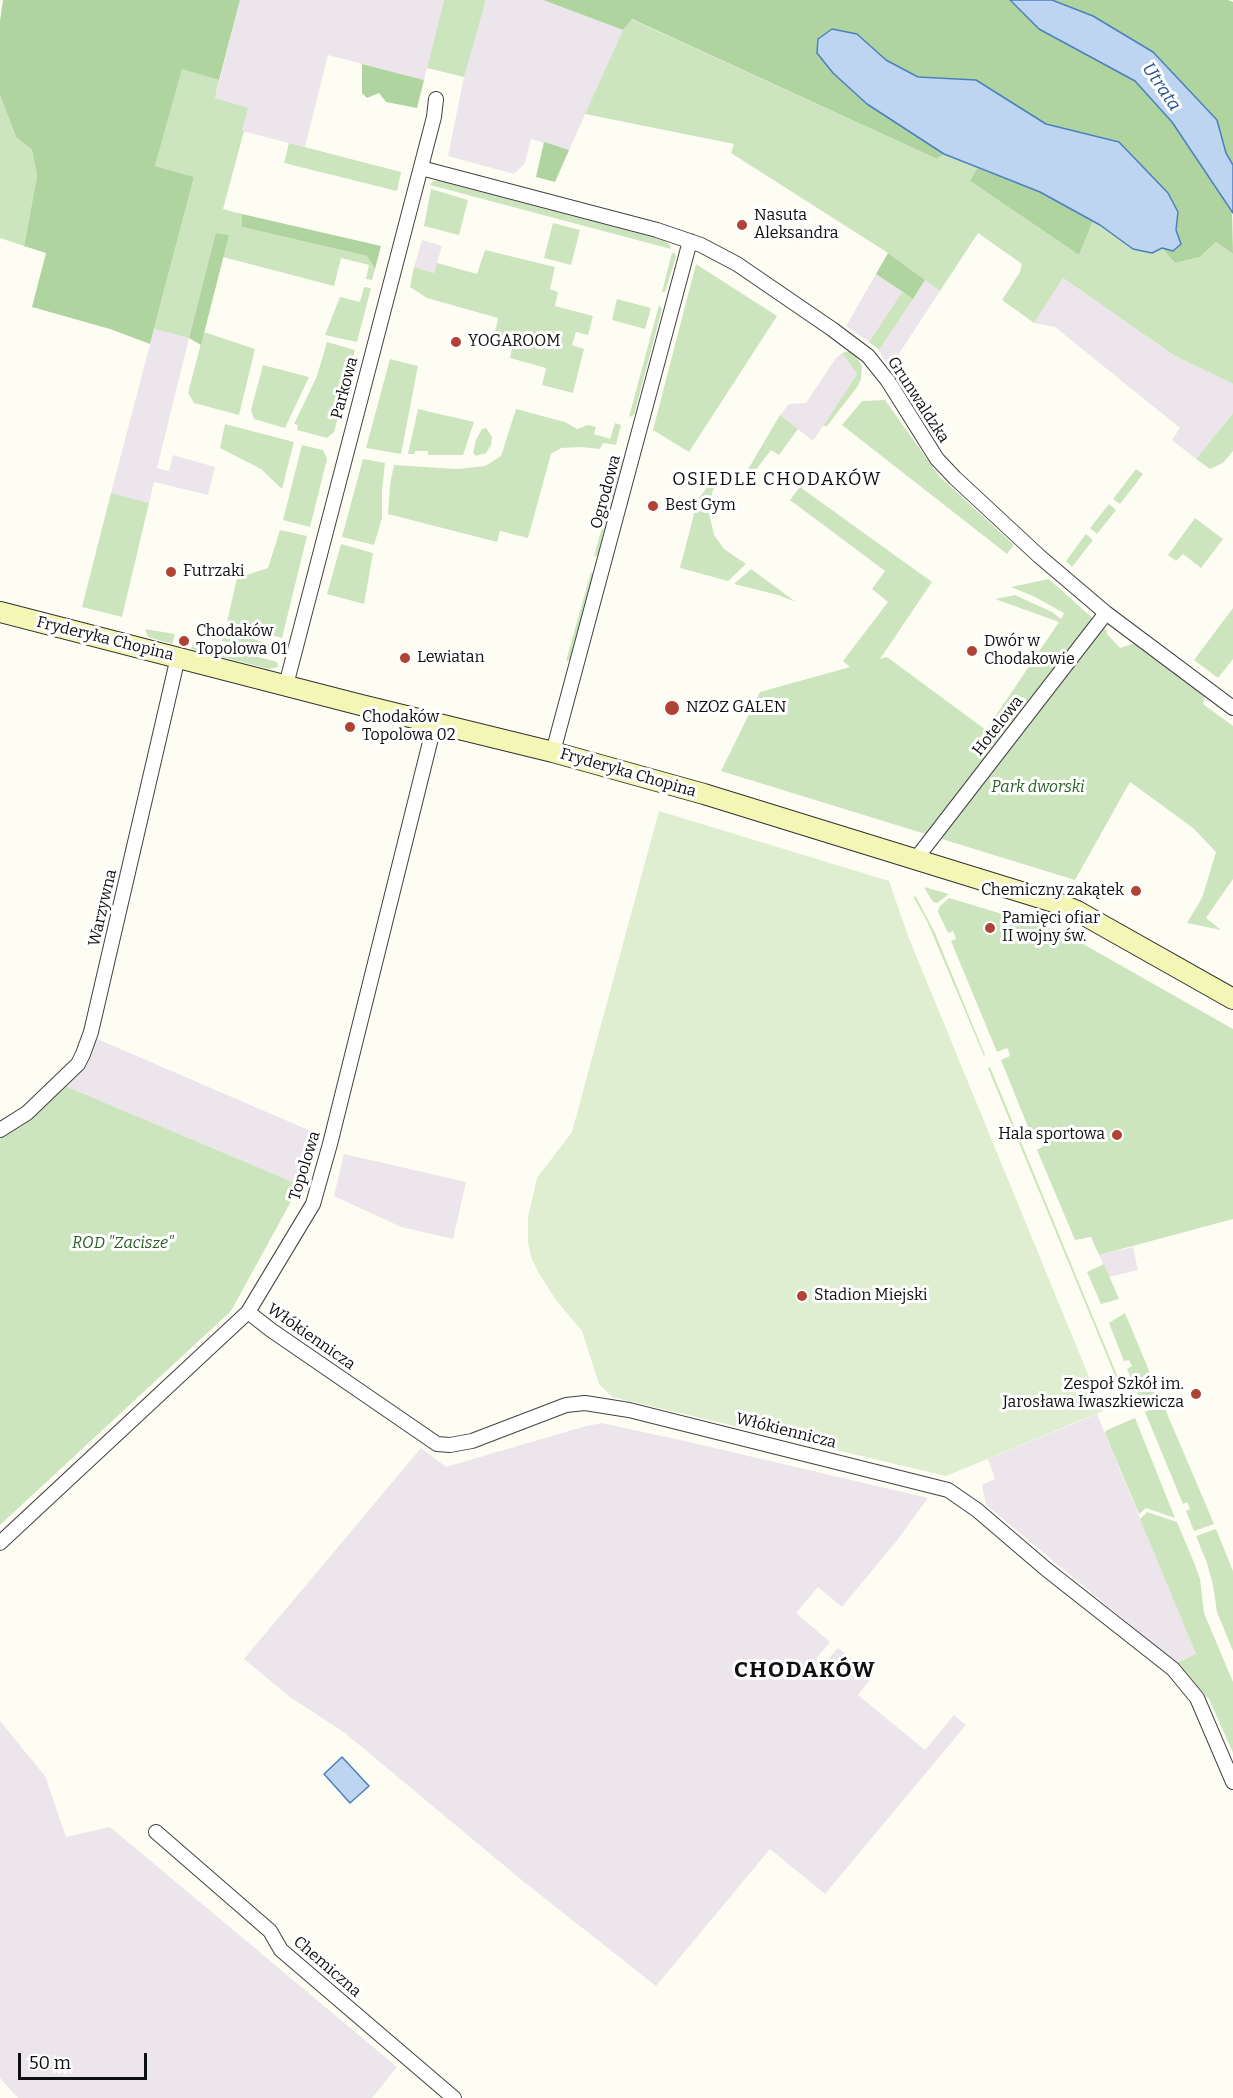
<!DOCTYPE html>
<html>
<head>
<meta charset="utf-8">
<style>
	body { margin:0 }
	#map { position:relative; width:1233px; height:2098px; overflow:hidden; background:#fefdf3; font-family:Bitter,serif }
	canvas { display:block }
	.scale { position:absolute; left:18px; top:2053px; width:129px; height:27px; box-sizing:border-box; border:3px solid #0f0f0f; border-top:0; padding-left:8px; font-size:18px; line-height:21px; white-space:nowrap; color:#0f0f0f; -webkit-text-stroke:4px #fff; paint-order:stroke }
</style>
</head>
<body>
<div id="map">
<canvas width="1233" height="2098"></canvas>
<div class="scale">50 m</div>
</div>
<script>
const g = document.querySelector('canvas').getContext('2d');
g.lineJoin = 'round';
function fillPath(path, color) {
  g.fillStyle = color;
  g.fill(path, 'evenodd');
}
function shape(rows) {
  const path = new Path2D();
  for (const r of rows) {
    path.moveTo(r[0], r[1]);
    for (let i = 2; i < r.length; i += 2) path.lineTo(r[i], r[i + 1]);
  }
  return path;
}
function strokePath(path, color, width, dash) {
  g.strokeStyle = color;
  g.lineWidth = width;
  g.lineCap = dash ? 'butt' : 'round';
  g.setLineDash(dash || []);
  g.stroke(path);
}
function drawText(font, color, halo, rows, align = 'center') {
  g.font = font + ' Bitter,serif';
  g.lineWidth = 6;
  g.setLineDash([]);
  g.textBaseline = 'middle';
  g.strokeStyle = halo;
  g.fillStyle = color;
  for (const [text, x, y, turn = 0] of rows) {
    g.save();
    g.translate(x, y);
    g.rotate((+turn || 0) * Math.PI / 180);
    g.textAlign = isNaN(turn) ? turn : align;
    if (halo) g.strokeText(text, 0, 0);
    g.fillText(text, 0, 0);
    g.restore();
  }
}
fillPath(shape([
	[240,0,444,0,424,80,328,55,305,147,242,131,215,98],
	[486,0,543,0,623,30,569,150,531,139,525,163,514,174,448,156,466,67],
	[422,240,442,246,434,273,414,267],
	[876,274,902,292,869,342,846,326],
	[1063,278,1175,356,1233,384,1233,413,1196,459,1172,440,1180,428,1055,327,1034,323],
	[925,280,940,291,889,369,879,350],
	[154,329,189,338,157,468,169,471,173,455,215,467,208,495,154,482,149,503,111,493],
	[842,353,857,374,813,441,780,415,789,404,806,403,836,358],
	[95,1038,313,1132,300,1185,63,1085,86,1064],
	[344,1154,466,1182,453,1239,401,1227,334,1196],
	[1133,1247,1138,1270,1109,1277,1099,1255],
	[1097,1414,1196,1654,1176,1663,986,1505,982,1485,995,1479,988,1459],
	[602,1423,689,1442,928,1498,895,1543,842,1607,818,1587,796,1613,830,1642,816,1659,823,1665,838,1648,873,1676,858,1695,925,1750,954,1715,966,1725,825,1894,770,1849,656,1986,524,1882,345,1733,290,1697,244,1659,421,1448,446,1467,586,1426],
	[0,1721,45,1776,66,1837,110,1827,397,2067,372,2098,18,2098,0,2078]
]), '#ede5ec');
fillPath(shape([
	[444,0,486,0,464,77,427,68],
	[631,19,937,159,944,154,977,168,970,181,1079,255,1093,221,1162,248,1175,263,1200,257,1216,242,1233,254,1233,384,1175,356,1063,278,1034,323,1002,300,1020,272,1022,264,978,233,940,291,888,253,731,153,734,144,585,114,623,30],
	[182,68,219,80,215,98,248,108,242,130,244,131,223,209,242,214,242,227,367,256,375,269,372,280,366,279,369,265,341,258,334,286,223,257,229,235,217,233,189,338,154,329,194,177,155,166],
	[0,95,16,137,32,150,37,176,24,246,0,238],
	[289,143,401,172,397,191,284,163],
	[433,181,439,181,663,240,670,245,671,249,430,185],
	[431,189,468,200,459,235,424,226],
	[553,223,580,230,571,265,544,258],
	[485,250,555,267,550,289,558,292,555,306,593,316,588,335,576,332,572,345,584,349,573,393,542,385,546,368,510,358,512,349,493,344,498,318,427,298,410,287,414,267,434,273,437,263,477,274],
	[672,253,675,253,676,257,665,292,662,292],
	[696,264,777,316,689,452,653,430],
	[364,287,371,288,357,342,325,335,340,297,360,302],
	[902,292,913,299,879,350,869,342],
	[617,299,651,308,645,329,612,320],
	[659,305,662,309,634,415,629,417],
	[204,332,255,349,239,415,194,403,188,393],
	[327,342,355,350,334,432,327,438,297,430,298,425,294,424,317,376],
	[849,351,855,355,862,366,861,379,858,386,827,426,823,426,857,374,842,353],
	[390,359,418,366,401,454,366,448],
	[263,365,309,377,285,428,254,419,251,410],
	[885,400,939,476,1014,545,1007,554,842,425,862,401],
	[418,409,474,422,463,455,428,455,428,451,415,451,414,454,408,454],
	[516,409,565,422,577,429,588,425,596,427,594,434,610,439,615,423,621,425,616,445,603,443,600,449,581,447,561,448,551,454,528,538,500,531,497,542,388,514,390,485,394,465,457,469,485,466,501,456],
	[1233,413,1233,451,1223,463,1210,469,1196,459],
	[780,415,798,429,779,455,771,450,749,479,744,476],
	[225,424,294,442,282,489,261,469,220,448],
	[486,428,492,437,491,445,486,453,476,456,473,453,476,440,482,429],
	[302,445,323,450,327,459,310,527,283,520],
	[620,458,623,459,598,555,594,557],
	[363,459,385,463,382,491,382,518,374,545,342,537],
	[1136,469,1143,474,1120,504,1113,499],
	[713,480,717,480,712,493,710,517,714,535,724,549,746,564,728,581,680,568,698,499],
	[800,487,932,582,880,659,887,657,986,730,1059,622,995,599,1015,595,1052,612,1061,619,1064,613,1033,596,1011,587,1049,579,1108,632,1106,633,1120,648,1135,643,1205,695,1203,704,1233,726,1233,879,1206,918,1221,930,1187,923,1202,898,1216,852,1193,828,1130,782,1075,880,721,771,760,692,850,667,843,661,888,602,872,589,885,571,790,500],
	[111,493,149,503,122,617,82,607],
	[1109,504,1116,510,1097,534,1090,528],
	[1195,518,1223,539,1201,568,1183,554,1176,561,1168,555],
	[280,530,307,536,282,638,227,622,237,578,268,568],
	[1086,534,1093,540,1072,567,1066,561],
	[341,544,373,553,364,604,327,594],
	[751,569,796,602,778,595,734,584],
	[591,572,594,574,571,660,566,661],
	[1233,608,1233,659,1218,678,1194,660],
	[145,629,175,634,172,644,148,637],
	[225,630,279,647,278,654,222,641],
	[194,640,277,662,278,667,269,669,191,649],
	[924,887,949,894,937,903,933,902],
	[915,895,935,933,985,1055,984,1056,927,921,914,898],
	[949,898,1062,932,1233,1029,1233,1219,1099,1255,1091,1237,1075,1240,1037,1150,1042,1147,1039,1140,1034,1142,1001,1060,1010,1056,1009,1052,1007,1048,997,1052,951,941,956,939,953,931,948,933,938,912,939,907],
	[990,1067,1128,1402,1126,1402,988,1068],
	[63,1085,300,1185,231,1311,0,1525,0,1139],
	[1104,1264,1119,1299,1101,1304,1087,1272],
	[1125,1313,1158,1392,1140,1399,1127,1369,1132,1366,1129,1360,1124,1361,1109,1323],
	[1163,1404,1214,1524,1194,1531,1186,1511,1190,1509,1187,1502,1183,1504,1145,1412],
	[1135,1418,1175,1518,1146,1508,1139,1514,1105,1433,1107,1430],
	[1147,1512,1177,1522,1195,1565,1200,1579,1204,1613,1233,1682,1233,1753,1209,1699,1177,1667,1176,1663,1196,1654,1140,1519],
	[1216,1529,1233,1571,1233,1651,1217,1612,1213,1585,1207,1563,1196,1536]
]), '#cde5bf');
fillPath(shape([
	[3,0,240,0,219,80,182,69,155,166,194,177,150,344,110,329,32,307,46,253,24,246,37,176,32,150,16,137,0,95,0,21],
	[543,0,1009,0,1039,29,1135,81,1172,122,1232,210,1233,254,1216,242,1200,257,1175,263,1162,248,1176,230,1177,212,1168,193,1119,142,1046,124,976,80,918,77,886,60,857,34,867,104,944,154,937,159,632,19,623,30],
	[1052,0,1228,0,1233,2,1233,165,1226,154,1217,119],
	[362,64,424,80,417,108,386,102,379,93,367,98,362,93],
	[544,142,569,150,555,182,536,177],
	[977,168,1040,192,1093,221,1079,255,970,181],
	[242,214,381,246,375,269,367,256,242,227],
	[216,233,229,235,201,345,189,338],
	[888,253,925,280,913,299,876,274]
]), '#b0d4a0');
fillPath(shape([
	[659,811,889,881,908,936,1103,1411,946,1476,612,1397,599,1384,582,1331,556,1300,538,1272,531,1257,528,1242,528,1217,537,1178,572,1132]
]), '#dfedd0');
const water = shape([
	[1010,0,1052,0,1093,16,1153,52,1217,120,1226,153,1233,165,1233,213,1172,122,1135,81,1039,29,1010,0],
	[832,29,857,34,886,60,918,77,976,80,1046,124,1119,142,1168,193,1178,212,1176,230,1181,244,1173,251,1162,248,1152,253,1133,249,1100,225,1040,192,944,154,867,104,833,73,817,53,818,39,832,29],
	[342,1757,369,1786,350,1803,324,1774,342,1757]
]);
fillPath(water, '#bdd5f0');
strokePath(water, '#4b80bf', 1.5);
const minor = shape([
	[421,168,657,230,701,245,737,264,832,329,868,356,888,381,937,459,955,478,1039,556,1106,613,1233,708],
	[286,685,434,117,436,99],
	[553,752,690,241],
	[915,860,1106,613],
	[0,1130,27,1113,78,1064,83,1054,91,1032,178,657],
	[248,1312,271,1330,437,1444,450,1445,472,1441,566,1405,585,1403,629,1410,948,1490,977,1510,1046,1569,1173,1669,1197,1698,1233,1782],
	[0,1543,248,1312,313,1204,330,1144,435,722],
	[156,1832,270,1931,281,1950,454,2098]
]);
const secondary = shape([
	[0,612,357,704,553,752,704,794,1060,904,1077,911,1233,999]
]);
strokePath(minor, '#424242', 16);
strokePath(secondary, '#313131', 22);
strokePath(minor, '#fff', 14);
strokePath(secondary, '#f4f6b5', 20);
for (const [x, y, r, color] of [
	[742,225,6,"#b14236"],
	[456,342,6,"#b14236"],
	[653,506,6,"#b14236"],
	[171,572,6,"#b14236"],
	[184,641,6,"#b14236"],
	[972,651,6,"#b14236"],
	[405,658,6,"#b14236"],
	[672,708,8,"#b14236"],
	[350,727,6,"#b14236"],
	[1136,891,6,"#b14236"],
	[990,928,6,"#b14236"],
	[1117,1135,6,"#b14236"],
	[802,1296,6,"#b14236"],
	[1196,1394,6,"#b14236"]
]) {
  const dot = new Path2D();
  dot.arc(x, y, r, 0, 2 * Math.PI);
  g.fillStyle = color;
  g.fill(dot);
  strokePath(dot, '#fff', 2);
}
drawText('16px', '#0f0f0f', '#fff', [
	["Nasuta",754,216],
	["Aleksandra",754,234],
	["YOGAROOM",468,342],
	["Best Gym",665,506],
	["Futrzaki",183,572],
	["Chodaków",196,632],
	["Topolowa 01",196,650],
	["Dwór w",984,642],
	["Chodakowie",984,660],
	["Lewiatan",417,658],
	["NZOZ GALEN",686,708],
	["Chodaków",362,718],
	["Topolowa 02",362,736],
	["Chemiczny zakątek",1124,891,"right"],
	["Pamięci ofiar",1002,919],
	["II wojny św.",1002,937],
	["Hala sportowa",1105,1135,"right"],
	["Stadion Miejski",814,1296],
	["Zespoł Szkół im.",1184,1385,"right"],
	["Jarosława Iwaszkiewicza",1184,1403,"right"]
], 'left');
drawText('16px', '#0f0f0f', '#fff', [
	["Parkowa",345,388,-75],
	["Grunwaldzka",918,400,57],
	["Ogrodowa",606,492,-75],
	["Fryderyka Chopina",105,639,14],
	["Hotelowa",998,726,-52],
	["Fryderyka Chopina",628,773,16],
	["Warzywna",103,908,-77],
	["Topolowa",305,1166,-73],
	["Włókiennicza",311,1337,35],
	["Włókiennicza",786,1431,14],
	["Chemiczna",327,1967,41]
]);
drawText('italic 16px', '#296026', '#fff', [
	["Park dworski",1038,788],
	["ROD \"Zacisze\"",123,1244]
]);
drawText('italic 18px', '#255394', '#fff', [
	["Utrata",1161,87,56]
]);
g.letterSpacing = '1.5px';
drawText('18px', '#0f0f0f', '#fff', [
	["OSIEDLE CHODAKÓW",777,480]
]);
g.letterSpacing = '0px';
g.letterSpacing = '1.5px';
drawText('bold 22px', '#0f0f0f', '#fff', [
	["CHODAKÓW",805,1671]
]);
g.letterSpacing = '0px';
</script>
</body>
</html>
